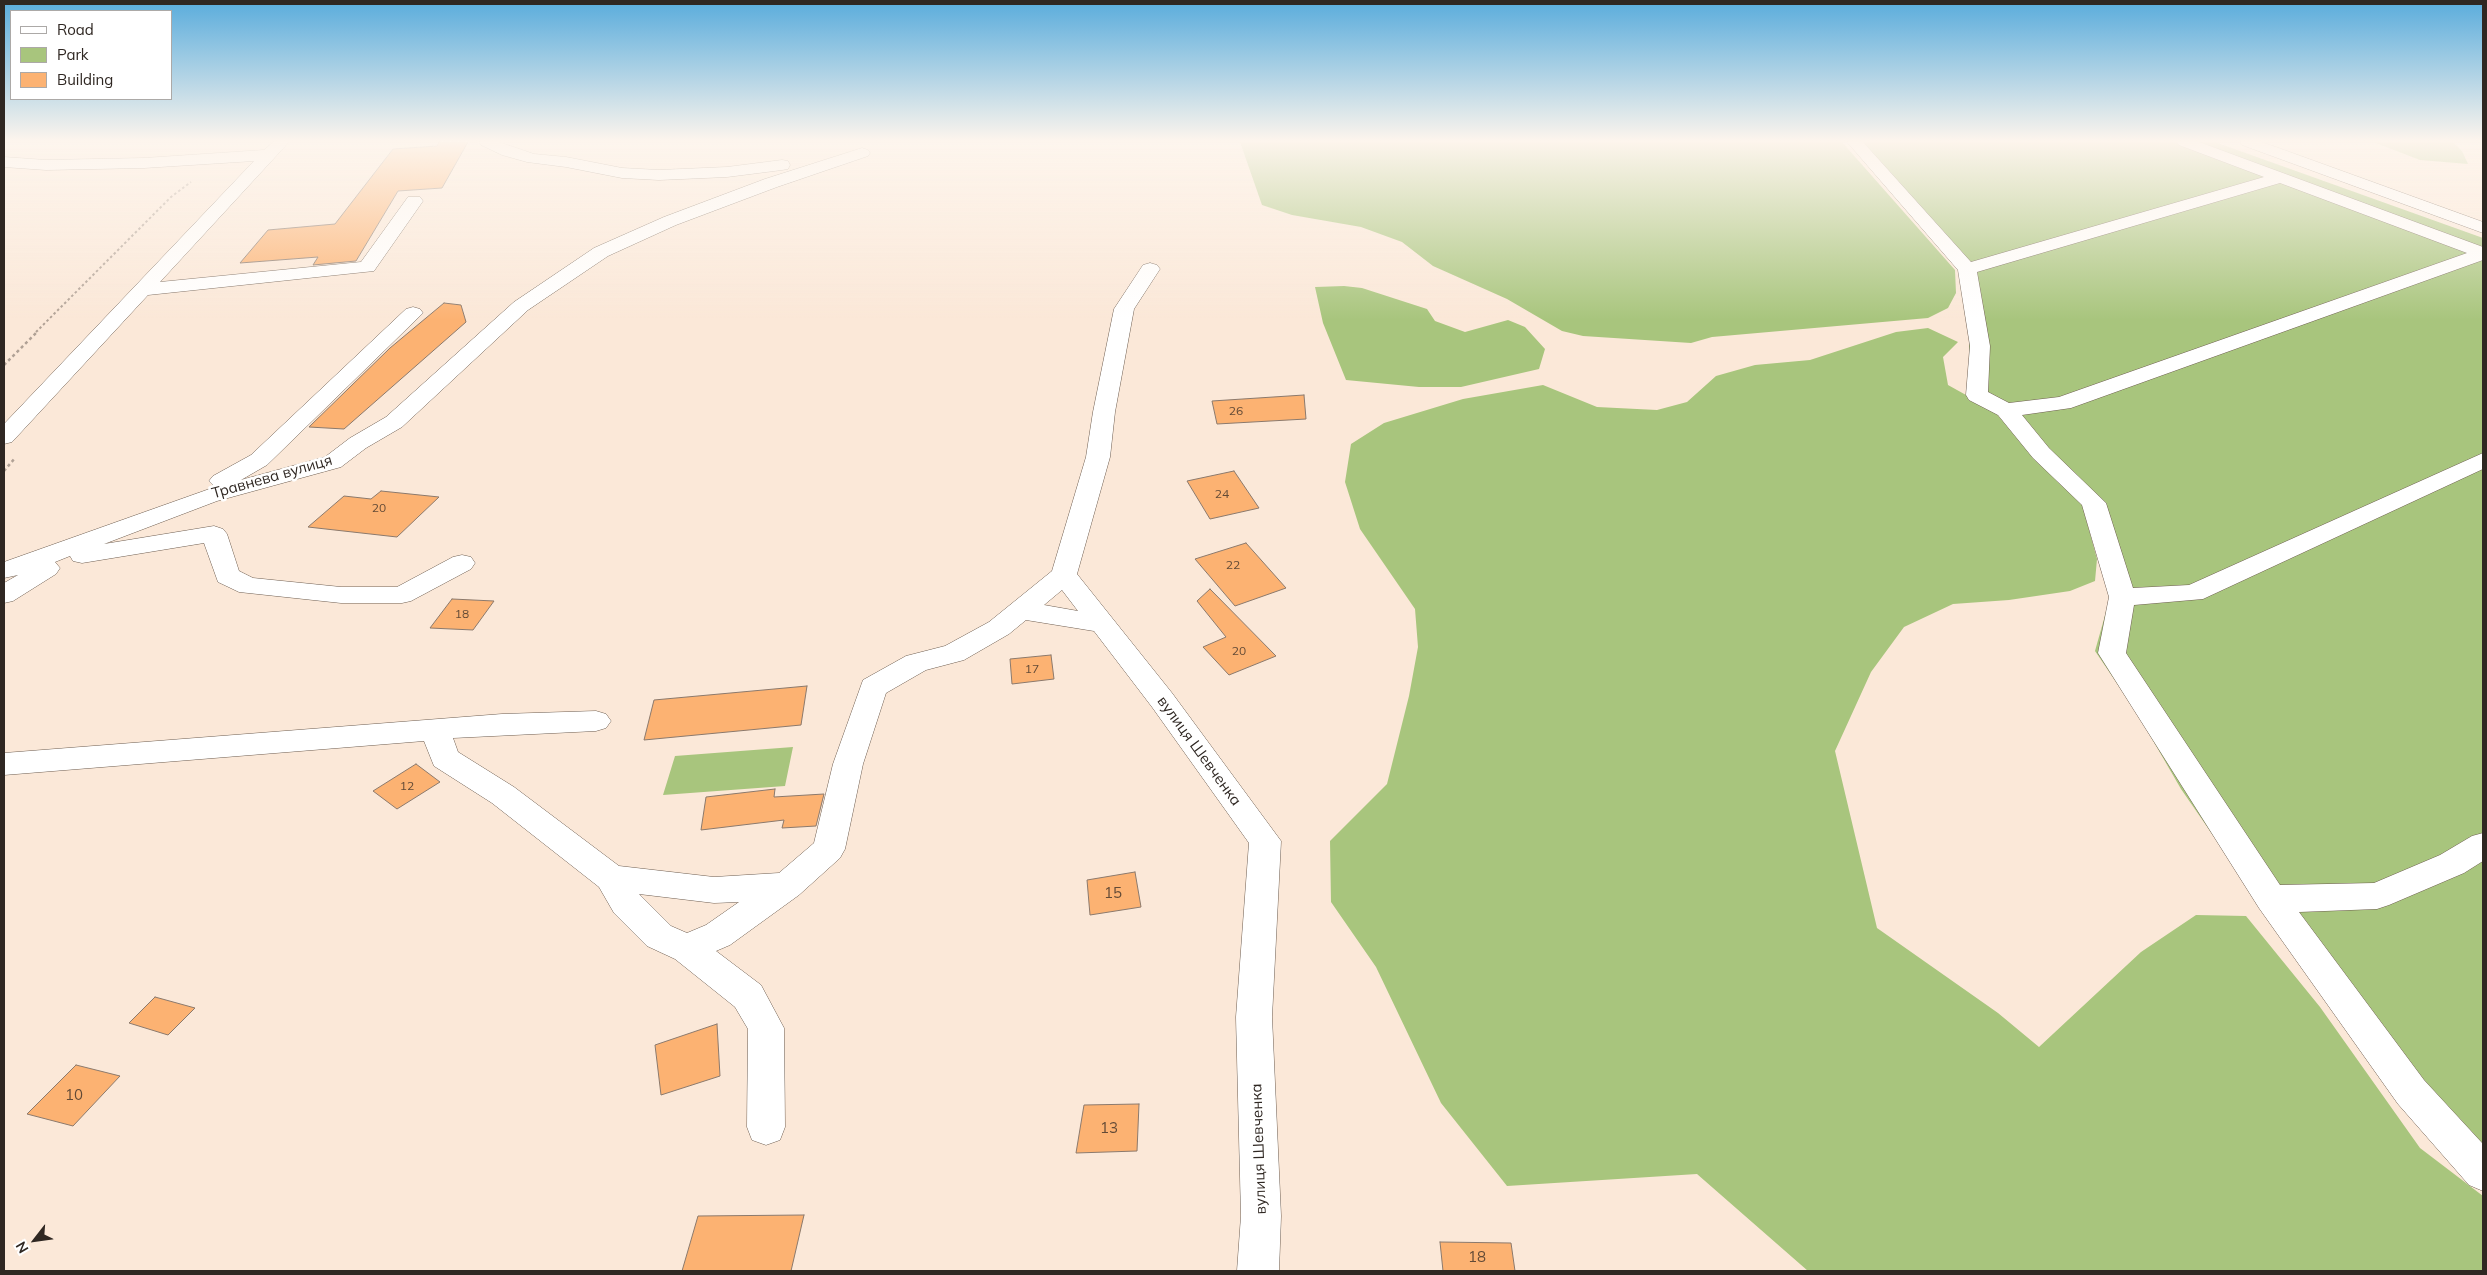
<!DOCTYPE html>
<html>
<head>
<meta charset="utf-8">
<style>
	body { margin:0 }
	#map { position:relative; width:2487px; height:1275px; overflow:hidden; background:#fbe8d8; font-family:Mulish,sans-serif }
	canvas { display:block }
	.frame { position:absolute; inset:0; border:5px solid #2f2722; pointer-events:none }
	.legend { position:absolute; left:10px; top:10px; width:162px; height:90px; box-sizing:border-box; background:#fff; border:1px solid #aca9a7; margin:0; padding:6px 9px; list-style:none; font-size:15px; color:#2f2722 }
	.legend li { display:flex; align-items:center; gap:10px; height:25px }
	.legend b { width:25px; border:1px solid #aca9a7 }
	.north { position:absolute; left:10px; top:1215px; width:50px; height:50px; -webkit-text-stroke:4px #fff; paint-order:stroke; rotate:240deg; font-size:14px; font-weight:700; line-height:20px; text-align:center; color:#2f2722 }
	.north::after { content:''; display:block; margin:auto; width:18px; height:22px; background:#2f2722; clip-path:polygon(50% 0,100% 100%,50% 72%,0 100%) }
</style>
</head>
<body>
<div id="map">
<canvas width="2487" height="1275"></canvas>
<div class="frame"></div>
<ul class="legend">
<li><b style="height:6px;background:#fff"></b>Road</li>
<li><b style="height:14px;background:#a8c57d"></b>Park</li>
<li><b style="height:14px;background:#fcb272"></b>Building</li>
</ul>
<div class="north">N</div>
</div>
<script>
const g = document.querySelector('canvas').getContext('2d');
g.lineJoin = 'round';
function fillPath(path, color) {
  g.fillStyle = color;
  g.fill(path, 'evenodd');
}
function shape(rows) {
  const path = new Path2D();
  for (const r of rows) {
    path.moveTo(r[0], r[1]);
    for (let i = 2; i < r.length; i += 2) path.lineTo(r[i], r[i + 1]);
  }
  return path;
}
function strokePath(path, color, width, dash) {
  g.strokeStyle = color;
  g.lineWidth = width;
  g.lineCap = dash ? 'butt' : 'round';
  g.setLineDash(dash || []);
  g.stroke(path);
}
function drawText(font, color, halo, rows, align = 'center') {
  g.font = font + ' Mulish,sans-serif';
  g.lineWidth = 5;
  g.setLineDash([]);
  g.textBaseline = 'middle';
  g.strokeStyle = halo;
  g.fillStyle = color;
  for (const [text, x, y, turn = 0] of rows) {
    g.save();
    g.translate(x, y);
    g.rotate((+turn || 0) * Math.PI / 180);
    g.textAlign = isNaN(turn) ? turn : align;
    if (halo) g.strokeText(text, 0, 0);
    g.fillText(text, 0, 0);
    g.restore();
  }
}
fillPath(shape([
	[1240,142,1842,142,1955,270,1956,293,1948,308,1928,318,1712,337,1691,343,1583,336,1562,331,1507,299,1433,266,1402,242,1361,227,1292,215,1262,205],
	[1847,142,2215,142,2483,238,2483,1183,2447,1152,2241,876,2181,789,2137,713,2095,651,2113,587,2090,503,1995,407,1969,364,1969,336,1959,268],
	[2373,142,2453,142,2462,151,2468,164,2420,160],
	[1344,286,1362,288,1427,309,1435,321,1465,332,1508,320,1525,327,1545,349,1539,369,1461,387,1419,387,1346,380,1323,323,1315,287],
	[1928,328,1958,342,1943,357,1948,385,1993,410,2036,458,2081,500,2097,559,2095,581,2070,591,2009,600,1953,604,1904,627,1871,672,1835,751,1877,928,1998,1013,2039,1047,2141,952,2196,915,2246,916,2320,1007,2420,1148,2483,1196,2483,1271,1808,1271,1697,1174,1507,1186,1441,1103,1376,967,1331,902,1330,841,1387,784,1409,696,1418,647,1415,609,1360,529,1345,482,1351,444,1384,423,1463,399,1543,385,1597,407,1657,410,1687,402,1716,376,1755,365,1810,360,1896,332],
	[793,747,785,786,663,795,675,756]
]), '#a8c57d');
const building = shape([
	[439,142,468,142,442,188,398,191,356,261,313,265,318,257,240,263,268,230,335,224,393,149,437,146,439,142],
	[444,303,461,305,466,322,344,429,309,427,390,348,444,303],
	[1304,395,1306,419,1217,424,1212,401,1304,395],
	[1234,471,1259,508,1210,519,1187,481,1234,471],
	[381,491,439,497,397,537,308,527,344,496,371,499,381,491],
	[1246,543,1286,588,1235,606,1195,559,1246,543],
	[1210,589,1276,656,1229,675,1203,647,1226,637,1197,601,1210,589],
	[452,599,494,601,473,630,430,628,452,599],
	[1051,655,1054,679,1012,684,1010,659,1051,655],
	[807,686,801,725,644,740,654,700,807,686],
	[416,764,440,782,397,809,373,791,416,764],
	[775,789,774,797,824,794,816,826,782,828,784,820,701,830,706,797,775,789],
	[1135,872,1141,907,1090,915,1087,880,1135,872],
	[155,997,195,1008,168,1035,129,1023,155,997],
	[717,1024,720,1076,661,1095,655,1045,717,1024],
	[76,1065,120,1076,73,1126,27,1114,76,1065],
	[1139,1104,1137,1151,1076,1153,1084,1105,1139,1104],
	[804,1215,791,1271,682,1271,698,1216,804,1215],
	[1440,1242,1511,1243,1515,1271,1443,1271,1440,1242]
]);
fillPath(building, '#fcb272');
strokePath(building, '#8b796c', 1);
const minor = shape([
	[273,142,289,142,160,282,361,262,408,197,420,197,423,201,374,271,148,295,12,442,4,444,4,424,254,161,144,168,46,170,4,167,4,157,46,160,144,158,264,150,273,142],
	[479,142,499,142,534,154,566,157,622,168,659,170,727,167,782,160,788,161,790,165,788,169,782,170,727,177,659,180,622,178,566,167,527,162,502,155,481,145,479,142],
	[1847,142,1863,142,1971,262,2264,177,2179,145,2177,142,2199,142,2483,247,2483,260,2071,408,2022,415,2049,448,2106,503,2133,588,2189,585,2483,453,2483,469,2203,599,2134,605,2126,653,2280,885,2374,883,2440,855,2472,836,2483,833,2483,861,2464,873,2389,905,2377,909,2299,912,2424,1080,2483,1144,2483,1191,2469,1185,2398,1104,2259,908,2098,653,2109,597,2082,505,2033,458,1998,415,1969,400,1966,395,1970,346,1958,270,1847,142],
	[2280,183,2467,253,2059,397,2009,403,1988,392,1990,346,1977,272,2280,183],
	[2240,142,2262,142,2483,222,2483,233,2242,145,2240,142],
	[862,148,868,150,870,153,868,156,777,187,676,225,608,256,528,310,402,427,366,448,341,467,217,501,104,544,214,526,223,529,227,534,239,571,253,578,341,587,397,587,453,557,462,555,471,557,475,563,471,569,411,601,402,603,341,603,239,592,218,582,204,543,82,563,73,561,70,556,55,562,60,568,56,574,13,601,4,603,4,583,18,575,4,578,4,562,215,487,209,481,213,476,251,455,406,309,413,307,420,309,423,313,267,465,241,480,325,457,350,438,386,417,514,302,594,248,664,217,765,179,862,148],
	[1150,263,1157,265,1160,269,1134,309,1115,412,1110,457,1077,574,1172,693,1281,841,1272,1017,1281,1216,1279,1271,1237,1271,1241,1216,1236,1017,1249,843,1152,707,1094,631,1026,620,1009,634,964,660,926,670,886,693,863,764,845,849,840,858,799,895,730,945,716,951,761,985,784,1028,785,1127,780,1140,766,1145,752,1140,747,1127,748,1029,735,1007,675,959,647,946,614,913,599,887,492,803,434,766,424,741,4,775,4,753,502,714,596,711,606,714,611,721,606,728,596,731,453,738,458,752,514,787,619,866,714,877,779,873,814,843,833,764,863,680,906,656,945,646,989,622,1052,571,1086,457,1093,412,1114,309,1143,265,1150,263],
	[1062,590,1078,611,1044,605,1062,590],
	[639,894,714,903,739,902,706,925,687,933,671,926,639,894]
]);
strokePath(minor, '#6e5e51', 1);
strokePath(shape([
	[36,332,171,197,191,182]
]), '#b0a195', 2, [2.5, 2.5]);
strokePath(shape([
	[4,365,38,331],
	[4,471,15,458]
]), '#b0a195', 2.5, [3, 3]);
fillPath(minor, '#fff');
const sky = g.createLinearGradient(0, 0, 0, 320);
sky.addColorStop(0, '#59acdc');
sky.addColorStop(0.44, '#fdf5ed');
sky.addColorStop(1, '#fdf5ed00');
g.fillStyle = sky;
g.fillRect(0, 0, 2487, 320);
drawText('12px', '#624a36', null, [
	["26",1236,411],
	["24",1222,494],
	["20",379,508],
	["22",1233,565],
	["18",462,614],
	["20",1239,651],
	["17",1032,669],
	["12",407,786]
]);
drawText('15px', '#2f2722', '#fff', [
	["Травнева вулиця",272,477,-16],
	["вулиця Шевченка",1199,751,54],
	["вулиця Шевченка",1259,1149,-92]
]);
drawText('15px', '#624a36', null, [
	["15",1113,893],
	["10",74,1095],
	["13",1109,1128],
	["18",1477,1257]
]);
</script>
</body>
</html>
